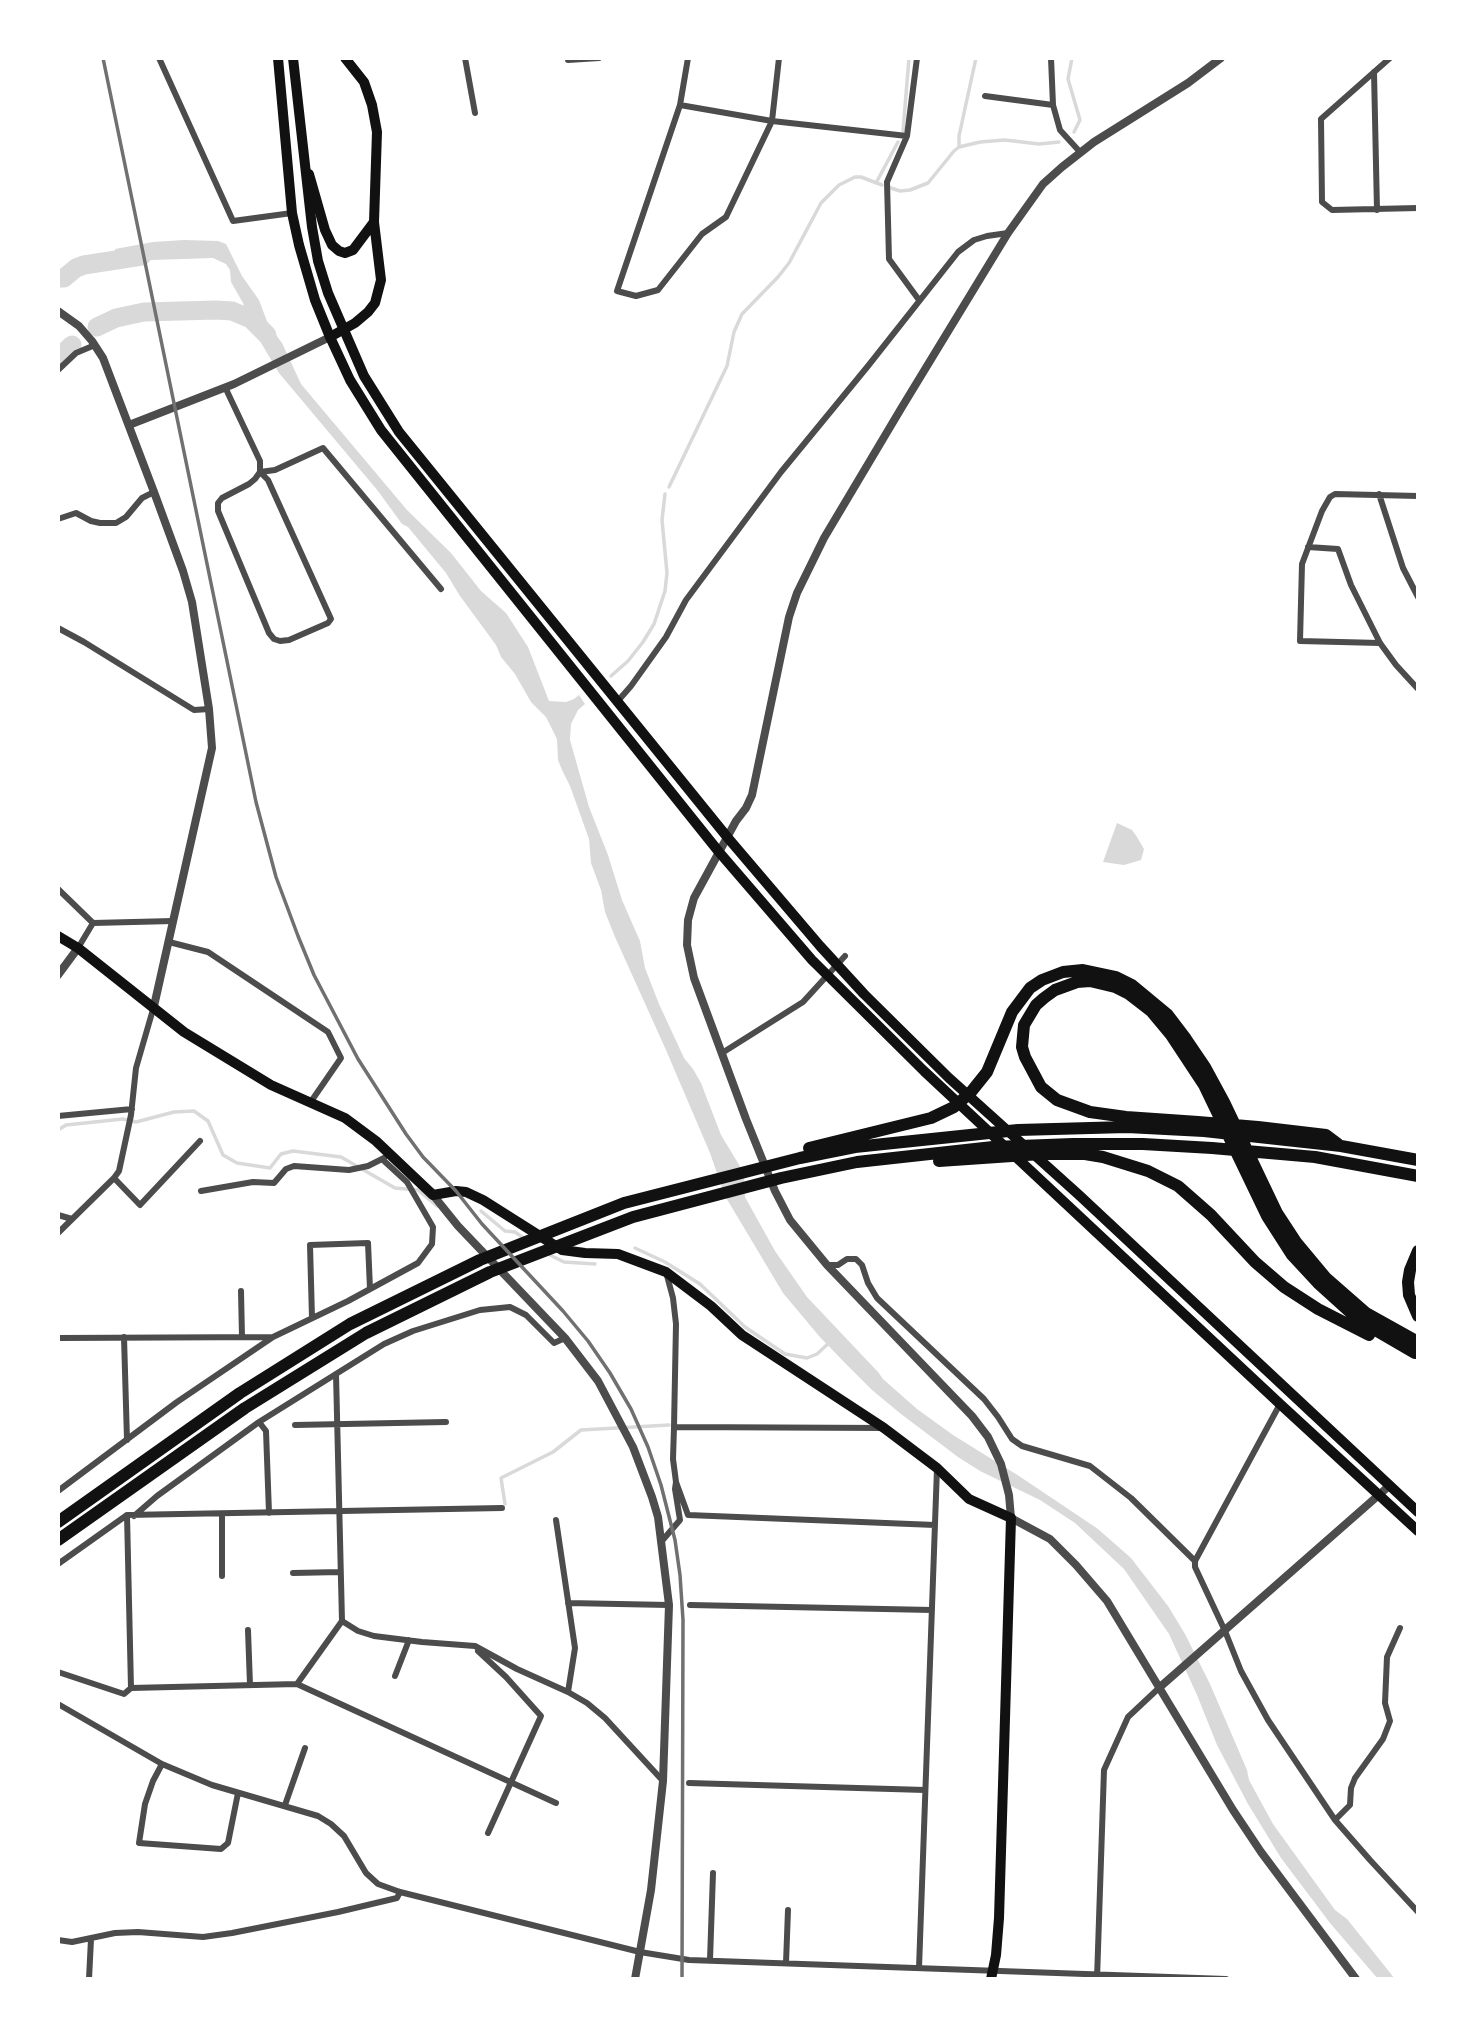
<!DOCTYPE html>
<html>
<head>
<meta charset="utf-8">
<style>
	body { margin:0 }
	#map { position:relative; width:1476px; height:2037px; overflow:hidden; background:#fff; font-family:Spectral,serif }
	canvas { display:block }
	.frame { position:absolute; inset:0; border:60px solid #fff; pointer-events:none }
</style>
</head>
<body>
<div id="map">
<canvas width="1476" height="2037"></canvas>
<div class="frame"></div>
</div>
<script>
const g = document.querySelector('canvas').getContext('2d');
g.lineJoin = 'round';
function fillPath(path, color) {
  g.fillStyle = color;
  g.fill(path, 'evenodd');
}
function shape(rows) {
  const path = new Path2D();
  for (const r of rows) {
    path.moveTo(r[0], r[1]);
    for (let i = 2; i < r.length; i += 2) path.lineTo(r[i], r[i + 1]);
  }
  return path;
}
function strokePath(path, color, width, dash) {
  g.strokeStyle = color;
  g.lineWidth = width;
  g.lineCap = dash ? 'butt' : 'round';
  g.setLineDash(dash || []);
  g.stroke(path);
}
fillPath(shape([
	[184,240,218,241,226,244,242,276,259,300,268,324,282,343,301,384,407,510,451,553,481,591,506,613,528,647,549,701,566,702,574,699,579,695,585,704,578,710,571,724,570,740,589,807,608,855,622,900,640,941,645,968,659,1004,684,1058,693,1069,701,1083,721,1135,744,1173,745,1197,775,1251,807,1297,878,1372,883,1379,917,1409,953,1435,1019,1476,1098,1529,1131,1558,1168,1606,1185,1634,1210,1684,1247,1770,1249,1780,1273,1824,1335,1910,1347,1919,1395,1979,1378,1979,1330,1923,1281,1858,1248,1804,1217,1745,1197,1695,1169,1634,1124,1569,1075,1523,1040,1500,980,1471,958,1457,901,1414,872,1390,844,1362,819,1336,783,1293,725,1196,710,1153,666,1050,615,937,605,912,601,890,591,863,589,839,570,786,562,770,558,760,557,739,546,717,531,702,515,674,501,657,496,645,460,596,446,573,408,527,402,524,378,491,279,373,248,321,243,303,231,282,230,270,226,264,213,258,152,260,117,265,115,249,153,242],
	[1117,823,1132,830,1137,837,1144,849,1141,860,1124,865,1103,862]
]), '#d9d9d9');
strokePath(shape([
	[1072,58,1068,79,1080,120,1074,132],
	[903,131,909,58],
	[959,147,959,136,976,58],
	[876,183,898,142],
	[891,188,900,191,910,190,928,183,954,151,959,147,980,142,1005,140,1039,144,1059,142],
	[669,487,727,366,734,332,742,314,778,277,789,263,821,203,839,185,855,177,861,177,882,185],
	[611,676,628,661,643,642,654,624,665,591,667,573,662,520,665,494],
	[58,1130,66,1125,123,1119,136,1122,174,1112,194,1111,208,1121,223,1155,237,1163,270,1168,281,1154,293,1151,341,1157,395,1188,418,1190,437,1206],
	[481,1211,505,1231,515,1232,525,1239],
	[635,1248,665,1262,700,1284,745,1327,785,1354,807,1358,817,1354,830,1342],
	[546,1253,564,1262,595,1264],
	[505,1504,501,1478,553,1452,581,1430,669,1425]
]), '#d9d9d9', 3.5);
strokePath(shape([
	[58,278,64,278,76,268,84,265,142,256],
	[97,327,116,318,144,312,216,310,232,311,251,319,267,335],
	[58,358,72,345]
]), '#d9d9d9', 19);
strokePath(shape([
	[159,58,233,221,292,213],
	[465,58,475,113],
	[568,58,568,60,599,58],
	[688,58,680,105,617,291,636,296,658,290,702,234,726,217,772,121,779,58],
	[1051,58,1053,105,1060,130,1080,152],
	[1390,58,1321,119,1322,202,1332,210,1418,208],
	[1374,72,1377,210],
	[985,96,1053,105],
	[680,105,772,121,907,136,917,58],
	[907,136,887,182,889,259,919,300],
	[58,370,76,353,95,345],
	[225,387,260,461,260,472,255,479,249,484,222,498,218,503,218,511,269,633,274,639,280,641,289,640,328,623,331,619,268,480,260,472],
	[260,472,275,470,323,448,441,589],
	[1379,494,1403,568,1418,597],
	[58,519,76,513,91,521,100,523,116,523,126,517,142,498,154,492],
	[1308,547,1338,549,1351,585,1380,643,1396,665,1418,689],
	[58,628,84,642,194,710,209,709],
	[1380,643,1300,641,1302,564,1322,511,1330,497,1335,494,1418,496],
	[617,702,631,686,666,637,686,600,781,472,868,366,958,252,974,240,987,236,1008,233],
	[58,889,93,923,78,948],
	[93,923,173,921],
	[169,942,208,952,328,1032,341,1058,310,1103],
	[722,1053,803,1002,845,956],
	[58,1116,132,1109],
	[114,1178,140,1205,200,1141],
	[201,1191,253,1182,274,1183,286,1169,294,1166,349,1170,368,1166,384,1158],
	[58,1215,72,1219],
	[58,1233,114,1178,119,1171,131,1115,136,1068,154,1006],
	[827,1265,838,1265,847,1259,856,1259,862,1265,868,1283,877,1298,984,1399,998,1417,1012,1439,1022,1446,1090,1466,1131,1498,1195,1561,1195,1567,1225,1631,1241,1671,1268,1720,1335,1820,1370,1860,1418,1912],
	[666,1272,673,1298,676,1324,674,1427,884,1428],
	[241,1291,242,1337],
	[312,1318,310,1245,368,1243,370,1289],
	[124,1337,127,1440],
	[58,1338,273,1337],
	[336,1374,342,1621,358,1631,374,1636,422,1642,475,1646,517,1669,568,1692,587,1703,605,1718,663,1781],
	[259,1422,266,1431,269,1513],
	[295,1425,446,1422],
	[676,1482,688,1515,935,1525],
	[58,1491,177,1402,273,1337,348,1301,418,1263,432,1244,433,1227,407,1182,382,1159],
	[222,1514,222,1576],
	[127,1515,131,1688],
	[134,1516,157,1496,259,1422,384,1344,413,1331,480,1310,510,1307,526,1315,554,1343,565,1338],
	[556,1520,575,1648,568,1692],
	[661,1542,680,1520,675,1489,676,1482,673,1459,674,1427],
	[1195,1561,1280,1404],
	[58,1564,127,1515,502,1508],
	[293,1573,340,1572],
	[568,1603,669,1605],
	[690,1605,932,1610],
	[248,1630,250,1685],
	[478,1651,506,1677,541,1716,488,1833],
	[58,1672,124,1694,131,1688,297,1684,556,1803],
	[395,1676,409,1640],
	[297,1684,342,1621],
	[58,1704,162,1764,212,1785,318,1816,331,1824,344,1836,366,1873,378,1884,400,1892,640,1952,689,1960,1226,1979],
	[162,1764,153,1781,145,1804,139,1843,221,1849,228,1843,238,1793],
	[689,1783,925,1790],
	[285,1805,305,1748],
	[1335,1820,1350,1805,1351,1788,1355,1778,1383,1739,1390,1721,1385,1703,1387,1657,1400,1628],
	[58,1940,72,1942,115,1933,138,1932,203,1937,232,1933,338,1912,397,1898,400,1892],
	[710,1960,713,1873],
	[786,1963,788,1910],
	[919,1968,937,1468],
	[89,1979,91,1939],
	[1097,1979,1104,1770,1128,1717,1160,1687]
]), '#4c4c4c', 6);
strokePath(shape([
	[1221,58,1188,83,1094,142,1062,167,1043,184,1008,233,902,407,824,538,797,593,789,617,752,795,746,808,736,821,694,898,688,920,687,945,694,978,746,1119,775,1191,790,1220,827,1265,972,1416,988,1437,1001,1464,1009,1495,1011,1518,1050,1539,1076,1565,1107,1601,1233,1810,1261,1852,1356,1979],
	[58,311,79,326,92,341,103,358,154,492,183,571,192,602,209,709,212,748,154,1006],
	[129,425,234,384,330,337],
	[58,975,78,948],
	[433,1195,458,1226,565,1338,598,1381,633,1447,652,1497,658,1517,669,1605,663,1781,651,1890,635,1979],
	[1160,1687,1389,1486]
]), '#4c4c4c', 8);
strokePath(shape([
	[309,174,325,230,332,245,339,251,345,253,353,250,374,222],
	[330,337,355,323,368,312,375,303,381,280,374,222,377,132,372,105,364,82,345,58],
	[58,936,78,948,184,1032,271,1085,345,1118,376,1141,433,1195,456,1191,466,1192,483,1200,562,1250,585,1253,618,1254,666,1272,711,1306,742,1335,884,1428,937,1468,969,1499,1011,1518,999,1918,996,1955,991,1979]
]), '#111', 10);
strokePath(shape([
	[278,58,292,213,299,245,315,300,330,337,350,380,381,430,719,852,812,960,924,1071,1280,1404,1418,1531],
	[293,58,312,227,318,261,328,293,364,376,399,432,728,838,820,946,864,994,949,1078,1079,1195,1418,1512]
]), '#111', 10);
strokePath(shape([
	[1338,1144,1326,1135,1258,1127,1198,1122,1126,1117,1090,1112,1057,1100,1041,1087,1025,1057,1022,1047,1024,1025,1036,1005,1044,998,1055,990,1077,982,1090,981,1115,987,1129,994,1151,1011,1171,1035,1204,1085,1267,1216,1292,1255,1318,1283,1360,1321,1415,1353],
	[809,1148,931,1118,954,1107,971,1092,987,1072,1012,1012,1030,988,1042,980,1063,972,1083,970,1116,977,1132,985,1167,1014,1186,1039,1205,1067,1224,1102,1277,1213,1296,1242,1326,1278,1366,1313,1418,1342],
	[939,1161,1041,1154,1085,1154,1103,1157,1148,1171,1178,1186,1211,1215,1255,1262,1284,1287,1318,1309,1369,1335],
	[1418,1251,1410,1270,1408,1282,1409,1295,1418,1316],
	[58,1522,240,1393,350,1324,480,1260,624,1203,800,1158,855,1147,1018,1130,1127,1127,1204,1131,1341,1146,1418,1160],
	[58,1540,245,1408,366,1333,490,1272,633,1217,781,1178,857,1162,993,1147,1073,1144,1143,1144,1212,1148,1315,1157,1418,1176]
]), '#111', 12);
strokePath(shape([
	[103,58,256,802,276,877,298,936,314,975,358,1059,406,1134,423,1157,456,1191,482,1224,563,1311,588,1341,610,1373,631,1409,648,1447,661,1485,675,1540,680,1575,683,1620,682,1979]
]), '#707070', 3.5);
</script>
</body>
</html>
